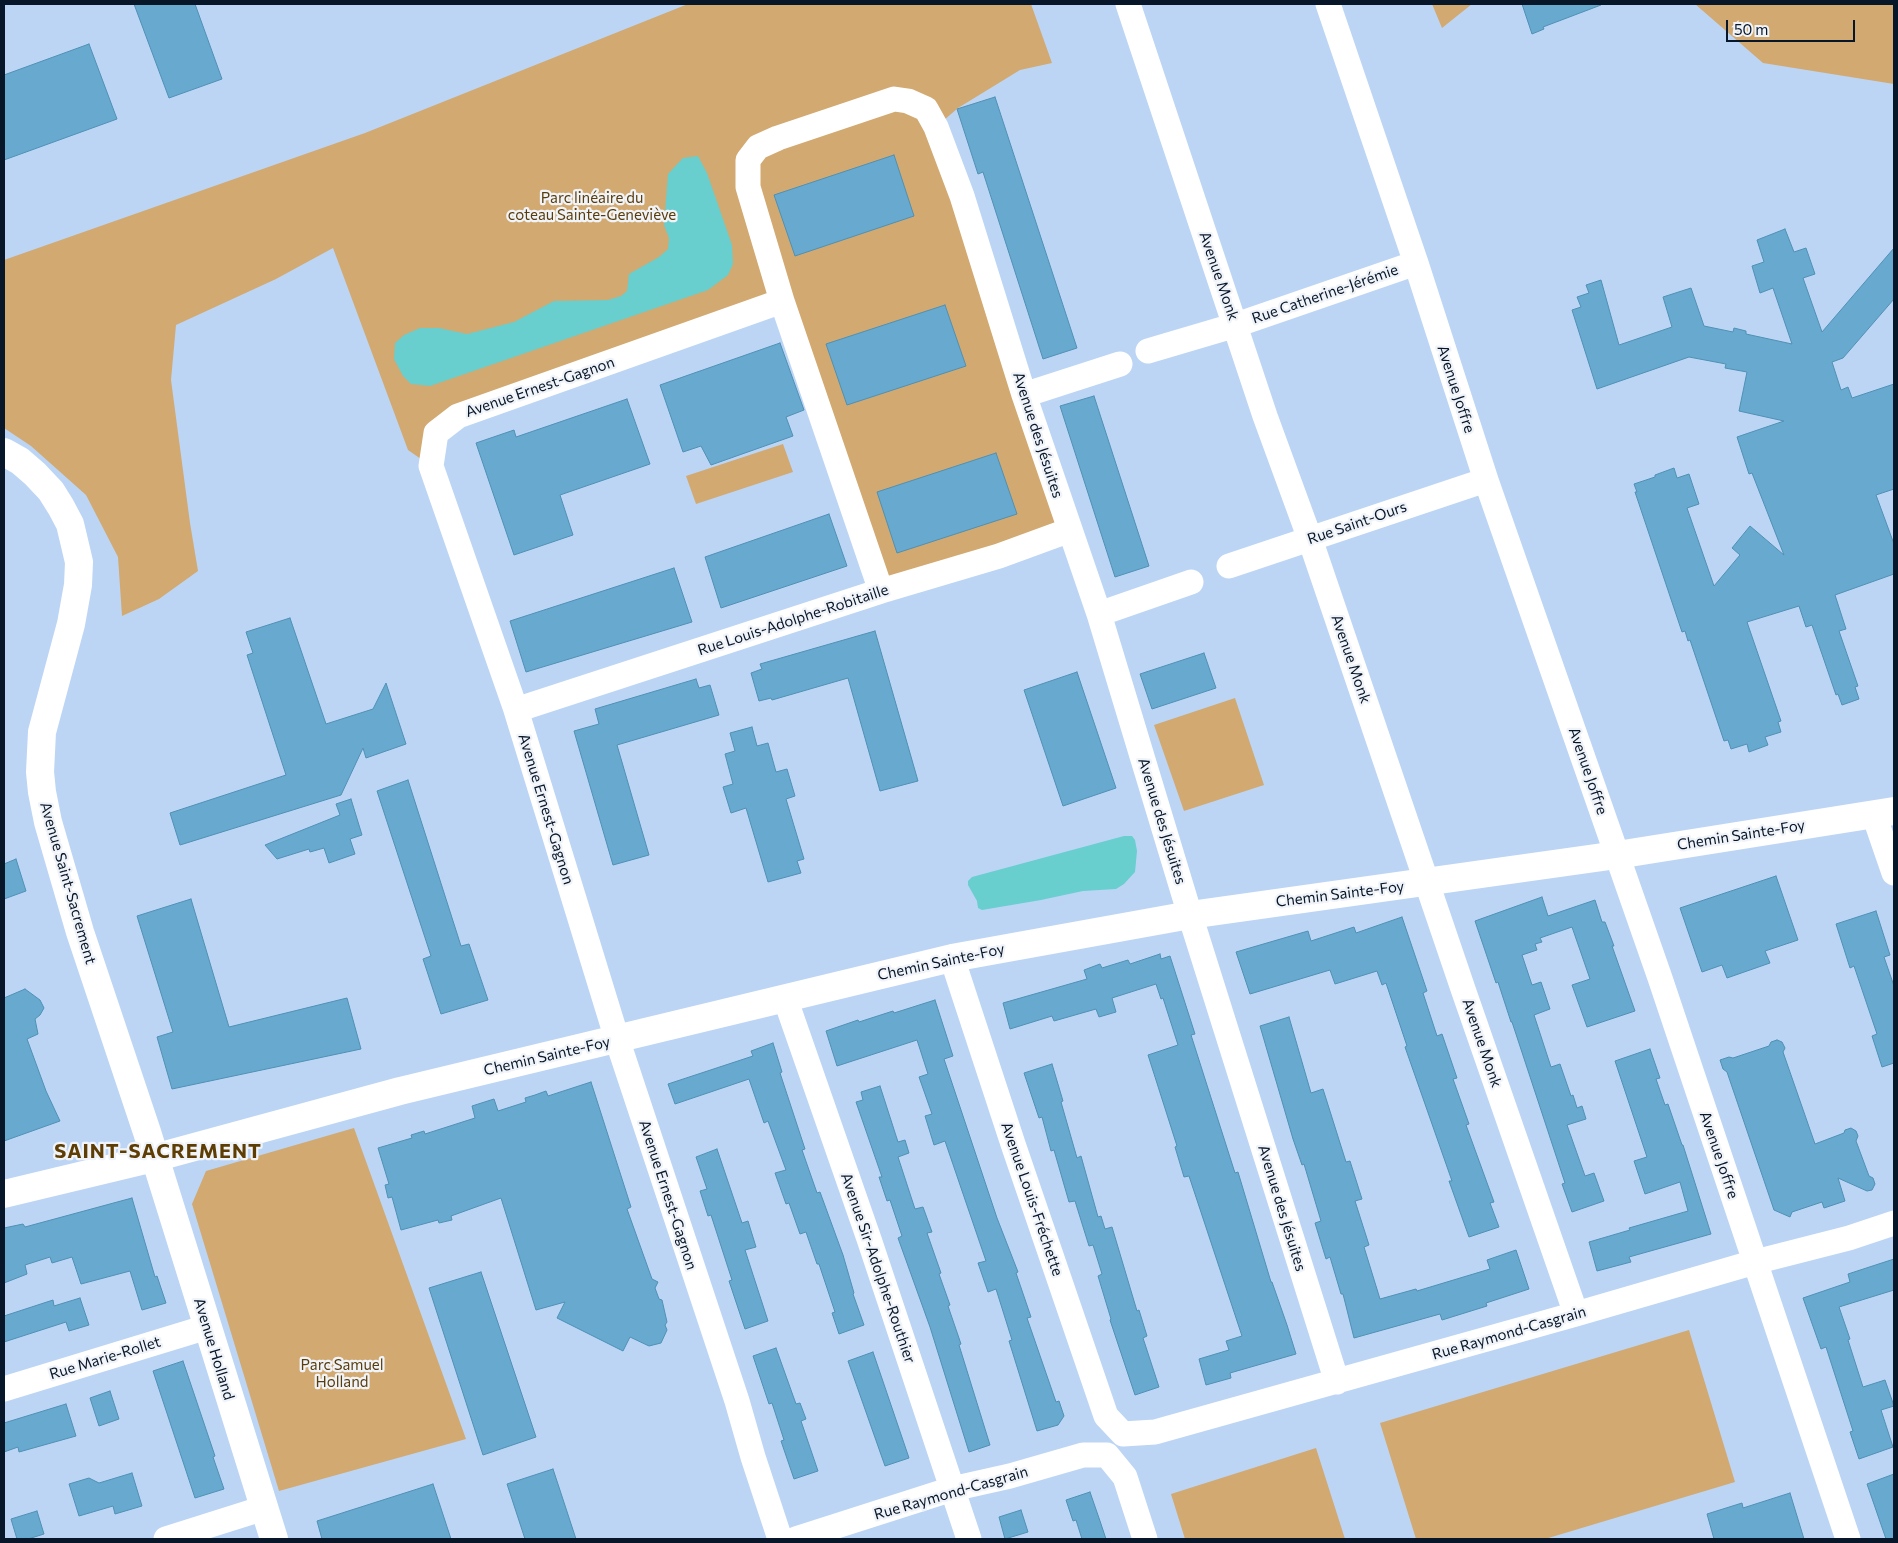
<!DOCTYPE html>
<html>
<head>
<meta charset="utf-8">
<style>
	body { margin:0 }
	#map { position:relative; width:1898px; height:1543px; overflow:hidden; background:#bcd5f5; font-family:Commissioner,sans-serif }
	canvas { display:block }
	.frame { position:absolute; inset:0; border:5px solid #071628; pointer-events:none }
	.scale { position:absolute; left:1726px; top:20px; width:129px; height:22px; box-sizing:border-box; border:2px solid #071628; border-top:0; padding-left:6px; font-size:15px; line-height:18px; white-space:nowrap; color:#071628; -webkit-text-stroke:4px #f0f4f9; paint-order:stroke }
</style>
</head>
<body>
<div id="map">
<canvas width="1898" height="1543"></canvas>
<div class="frame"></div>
<div class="scale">50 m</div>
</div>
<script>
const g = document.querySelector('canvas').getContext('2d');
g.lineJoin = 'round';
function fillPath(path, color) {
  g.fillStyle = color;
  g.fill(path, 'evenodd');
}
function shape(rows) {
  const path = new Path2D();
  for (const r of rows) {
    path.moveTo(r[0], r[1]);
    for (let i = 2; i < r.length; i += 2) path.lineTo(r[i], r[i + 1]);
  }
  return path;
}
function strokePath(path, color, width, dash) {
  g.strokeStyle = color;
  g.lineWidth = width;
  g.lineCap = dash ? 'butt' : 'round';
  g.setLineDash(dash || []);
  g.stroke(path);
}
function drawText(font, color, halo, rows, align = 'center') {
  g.font = font + ' Commissioner,sans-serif';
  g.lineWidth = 4.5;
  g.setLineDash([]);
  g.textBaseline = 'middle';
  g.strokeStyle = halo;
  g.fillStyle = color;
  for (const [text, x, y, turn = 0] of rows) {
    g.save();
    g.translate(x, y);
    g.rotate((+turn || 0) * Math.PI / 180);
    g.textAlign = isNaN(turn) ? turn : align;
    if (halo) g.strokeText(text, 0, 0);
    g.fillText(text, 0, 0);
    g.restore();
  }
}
fillPath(shape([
	[688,4,1031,4,1052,63,1020,70,958,108,936,127,1070,530,881,591,782,301,458,416,431,466,408,450,333,248,276,279,176,325,171,380,190,523,198,571,159,599,122,616,118,557,86,495,31,446,4,428,4,260,365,133],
	[1432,4,1472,4,1442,28],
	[1695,4,1894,4,1894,84,1763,63],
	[783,444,793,472,696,504,686,476],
	[1235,698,1264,785,1184,811,1154,725],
	[354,1128,466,1439,279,1491,192,1204,206,1171],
	[1689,1330,1735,1482,1545,1539,1416,1539,1380,1423],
	[1316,1448,1345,1539,1185,1539,1171,1494]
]), '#d2a970');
fillPath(shape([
	[698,156,707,173,732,245,733,264,728,275,708,290,430,386,411,384,403,376,394,359,395,343,404,335,420,328,439,328,467,334,514,322,554,301,608,300,621,296,627,291,629,274,659,257,668,249,669,238,664,225,668,174,683,158],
	[1124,836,1132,836,1135,840,1137,851,1135,872,1124,884,1116,889,1083,891,1041,900,982,910,978,908,977,901,968,885,968,881,972,877]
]), '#68cece');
const building = shape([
	[134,4,195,4,222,79,169,98,134,4],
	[1522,4,1601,4,1601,5,1543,27,1544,29,1532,34,1522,4],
	[89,44,117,119,4,160,4,75,89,44],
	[995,97,1077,348,1043,359,983,172,978,174,957,109,995,97],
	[894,155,914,216,795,256,774,195,894,155],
	[1785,229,1794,252,1806,248,1815,274,1803,278,1822,332,1894,248,1894,299,1843,358,1832,362,1841,390,1848,387,1852,398,1894,384,1894,489,1876,495,1894,544,1894,574,1835,595,1846,629,1839,631,1858,686,1855,687,1859,699,1842,705,1838,694,1836,695,1812,625,1806,627,1799,606,1747,622,1781,721,1778,722,1781,732,1765,737,1768,745,1749,752,1747,744,1731,749,1728,740,1724,741,1690,640,1688,641,1685,631,1682,632,1635,492,1637,492,1634,484,1655,477,1655,475,1674,468,1677,478,1689,474,1699,504,1687,508,1714,586,1740,555,1732,548,1750,526,1784,555,1752,473,1749,474,1737,437,1784,421,1739,411,1747,372,1725,368,1726,364,1689,357,1597,389,1572,310,1581,307,1577,297,1589,293,1586,285,1601,280,1619,345,1672,327,1663,297,1691,288,1704,326,1733,332,1734,328,1746,331,1746,334,1792,344,1773,288,1760,293,1752,266,1764,262,1757,240,1785,229],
	[945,305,966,366,847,405,826,344,945,305],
	[780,343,804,410,786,417,793,436,711,465,701,446,683,452,660,385,780,343],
	[1094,396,1149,566,1115,577,1060,406,1094,396],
	[627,399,650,464,560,495,573,535,514,555,476,443,514,430,516,437,627,399],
	[996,453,1017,514,897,553,877,492,996,453],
	[829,514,847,566,721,608,705,557,829,514],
	[674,568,692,622,526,672,510,621,674,568],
	[290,618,326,724,373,709,386,683,406,744,366,758,363,748,341,795,180,845,170,813,286,775,247,655,253,653,246,632,290,618],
	[875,631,918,781,880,791,848,678,772,700,771,698,759,701,751,673,762,669,760,664,875,631],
	[1204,653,1216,688,1152,709,1140,674,1204,653],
	[1077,672,1116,788,1063,806,1024,690,1077,672],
	[696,679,699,688,710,685,719,715,617,745,649,855,613,865,574,731,599,724,595,709,696,679],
	[752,727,757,746,768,743,776,772,787,769,795,796,786,799,804,859,797,861,801,873,768,882,746,808,731,813,723,787,733,784,725,754,735,751,730,733,752,727],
	[408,780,461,946,469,944,488,1000,441,1014,423,959,431,956,377,791,408,780],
	[351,799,362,835,350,839,355,854,329,863,324,848,310,852,309,849,277,859,265,845,340,815,336,804,351,799],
	[16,859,26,891,4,899,4,864,16,859],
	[1776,876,1798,940,1765,951,1770,963,1727,978,1722,965,1702,972,1680,908,1776,876],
	[1542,897,1548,916,1595,900,1602,922,1605,922,1614,946,1612,946,1635,1011,1587,1027,1572,985,1590,979,1572,927,1540,938,1542,942,1535,944,1537,950,1522,955,1532,985,1541,982,1550,1009,1534,1015,1551,1067,1560,1064,1571,1096,1573,1095,1577,1108,1582,1106,1586,1119,1567,1125,1585,1176,1594,1173,1604,1201,1572,1212,1562,1184,1565,1183,1512,1022,1511,1022,1498,982,1496,983,1475,921,1542,897],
	[191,899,229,1027,347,998,361,1049,172,1089,157,1037,173,1032,137,916,191,899],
	[1876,911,1890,955,1884,957,1894,986,1894,1063,1882,1067,1872,1036,1877,1034,1854,966,1850,968,1836,924,1876,911],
	[1402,917,1427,991,1423,993,1437,1036,1442,1034,1457,1078,1453,1079,1469,1124,1466,1125,1494,1202,1490,1203,1499,1227,1469,1237,1449,1181,1452,1181,1405,1047,1407,1046,1386,983,1382,985,1377,971,1335,984,1330,970,1250,994,1236,952,1308,931,1311,941,1354,927,1356,933,1402,917],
	[1160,954,1161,959,1170,956,1195,1034,1191,1035,1235,1173,1238,1172,1271,1282,1272,1282,1287,1325,1296,1354,1230,1373,1231,1378,1206,1385,1199,1359,1229,1350,1226,1341,1242,1336,1189,1176,1184,1177,1175,1147,1177,1146,1148,1055,1178,1045,1163,998,1161,999,1156,984,1112,998,1116,1012,1099,1017,1096,1009,1054,1021,1052,1016,1010,1029,1003,1003,1087,979,1084,970,1100,964,1102,968,1128,960,1130,964,1160,954],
	[25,989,40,1000,44,1008,40,1015,35,1019,38,1034,27,1039,46,1091,60,1121,4,1141,4,998,25,989],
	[935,1000,953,1056,944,1059,997,1218,1018,1272,1016,1273,1031,1317,1027,1318,1056,1402,1059,1401,1064,1416,1058,1425,1037,1431,1009,1341,1012,1340,996,1289,988,1292,978,1263,986,1261,945,1141,934,1145,925,1116,932,1114,919,1077,928,1074,917,1040,837,1066,826,1031,858,1020,859,1022,893,1011,894,1013,935,1000],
	[1289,1017,1311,1093,1323,1089,1346,1162,1350,1161,1362,1199,1355,1201,1369,1245,1364,1247,1380,1299,1416,1289,1417,1291,1490,1269,1487,1260,1516,1250,1529,1289,1486,1303,1487,1306,1442,1320,1440,1314,1354,1338,1343,1294,1341,1294,1330,1257,1326,1259,1315,1223,1321,1221,1304,1164,1302,1165,1293,1139,1260,1026,1289,1017],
	[1777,1040,1782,1042,1785,1048,1783,1052,1815,1144,1844,1133,1845,1130,1851,1128,1856,1131,1858,1136,1856,1141,1869,1176,1873,1178,1875,1184,1872,1190,1867,1191,1838,1178,1845,1201,1824,1208,1822,1202,1792,1212,1790,1217,1774,1210,1727,1072,1723,1069,1720,1060,1729,1057,1733,1058,1769,1046,1771,1042,1777,1040],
	[773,1043,782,1072,780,1073,805,1149,802,1150,817,1193,820,1192,843,1255,854,1293,853,1294,864,1325,839,1334,832,1313,835,1312,819,1264,817,1264,806,1232,800,1234,789,1203,786,1204,775,1173,786,1170,768,1121,764,1123,749,1079,675,1104,668,1084,753,1056,751,1051,773,1043],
	[1650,1049,1660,1078,1656,1079,1665,1105,1668,1104,1682,1145,1683,1145,1711,1234,1629,1257,1631,1262,1597,1271,1589,1242,1630,1230,1629,1228,1688,1211,1680,1182,1645,1194,1634,1161,1647,1157,1615,1061,1650,1049],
	[1052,1064,1063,1101,1061,1102,1077,1158,1081,1156,1098,1217,1101,1216,1105,1229,1112,1227,1137,1311,1139,1310,1147,1336,1143,1338,1159,1387,1135,1395,1110,1320,1111,1319,1098,1276,1102,1274,1093,1245,1089,1246,1075,1201,1069,1202,1054,1150,1051,1151,1042,1117,1039,1118,1024,1073,1052,1064],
	[591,1082,631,1207,627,1209,652,1279,658,1282,655,1288,659,1299,662,1300,667,1322,665,1325,667,1330,661,1343,649,1346,630,1337,623,1351,557,1318,565,1302,536,1310,501,1198,451,1216,452,1220,439,1223,438,1220,401,1230,392,1197,388,1198,385,1185,389,1184,378,1148,412,1138,411,1135,424,1131,425,1134,475,1118,472,1106,494,1099,498,1111,526,1102,525,1098,535,1095,546,1091,548,1096,591,1082],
	[880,1086,898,1142,905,1140,909,1153,898,1157,915,1209,923,1207,932,1232,927,1233,941,1273,939,1274,950,1305,948,1306,961,1344,959,1345,990,1445,969,1452,930,1327,898,1238,902,1236,890,1200,887,1201,879,1177,882,1177,856,1102,863,1100,861,1092,880,1086],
	[717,1149,742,1223,748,1221,756,1247,745,1250,768,1321,745,1329,729,1281,732,1280,711,1215,708,1216,700,1191,707,1189,696,1157,717,1149],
	[132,1198,155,1277,157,1276,166,1303,142,1310,130,1271,81,1284,72,1257,52,1263,50,1257,25,1265,27,1274,4,1283,4,1228,23,1224,25,1227,132,1198],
	[1894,1259,1894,1290,1839,1307,1850,1339,1848,1340,1863,1387,1885,1380,1894,1406,1881,1410,1893,1447,1859,1459,1850,1432,1853,1431,1826,1347,1821,1349,1803,1298,1850,1282,1848,1274,1894,1259],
	[481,1272,536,1437,483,1455,429,1288,481,1272],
	[80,1298,89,1325,69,1331,66,1322,4,1342,4,1316,53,1300,54,1306,80,1298],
	[776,1348,796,1404,800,1403,806,1419,801,1421,818,1471,794,1479,781,1441,784,1440,772,1403,769,1404,753,1356,776,1348],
	[873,1352,909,1458,885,1466,848,1361,873,1352],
	[183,1361,215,1456,213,1457,224,1489,195,1498,153,1371,183,1361],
	[110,1391,119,1419,99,1426,90,1398,110,1391],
	[66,1404,76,1436,19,1452,18,1447,4,1452,4,1423,66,1404],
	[553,1469,576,1539,525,1539,507,1484,553,1469],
	[132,1473,142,1506,115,1514,113,1506,79,1516,69,1484,89,1478,99,1483,132,1473],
	[1894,1474,1894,1539,1886,1539,1867,1484,1894,1474],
	[433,1484,451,1539,322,1539,317,1521,433,1484],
	[1090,1492,1100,1521,1106,1539,1082,1539,1076,1520,1073,1521,1066,1500,1090,1492],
	[1790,1493,1804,1539,1714,1539,1707,1514,1742,1503,1743,1508,1790,1493],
	[1021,1510,1028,1532,1005,1539,999,1517,1021,1510],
	[37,1511,44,1534,28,1539,17,1539,11,1519,37,1511]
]);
fillPath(building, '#68aacf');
strokePath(building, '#4f90b4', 1);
strokePath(shape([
	[1128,4,1265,416,1310,539,1463,989,1576,1314],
	[1328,4,1416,263,1486,480,1660,978,1848,1539],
	[1148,351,1236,325,1416,263],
	[1024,395,1120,364],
	[1229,566,1486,480],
	[881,591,782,301,748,187,748,160,758,147,778,138,894,99,908,101,926,109,936,127,962,196,1024,395,1099,614,1190,915,1337,1382],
	[1099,614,1191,582],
	[516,710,881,591,999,556,1070,530],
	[1874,815,1894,873],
	[952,958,1013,1144,1106,1416,1123,1434,1155,1432,1576,1314,1755,1262,1849,1238,1894,1223],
	[785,998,869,1239,969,1539],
	[4,1389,207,1327],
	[166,1539,264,1508],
	[780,1539,753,1457,737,1401,617,1039,516,710,431,466,436,433,458,416,782,301],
	[796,1539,952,1489,1010,1476,1083,1455,1107,1455,1125,1477,1145,1539]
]), '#fff', 25);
strokePath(shape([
	[4,452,20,461,35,474,51,491,61,507,70,524,75,545,79,562,78,585,71,624,42,732,40,772,42,792,48,822,80,932,147,1132,274,1539],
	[4,1194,154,1158,400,1091,952,958,1190,915,1617,855,1894,811]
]), '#fff', 28);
drawText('15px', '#5a3c0a', '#f0f4f9', [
	["Parc linéaire du",592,198],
	["coteau Sainte-Geneviève",592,215],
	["Parc Samuel",342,1365],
	["Holland",342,1382]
]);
drawText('15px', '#071628', '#f0f4f9', [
	["Avenue Monk",1219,276,71],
	["Rue Catherine-Jérémie",1325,294,-19],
	["Avenue Ernest-Gagnon",540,387,-19],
	["Avenue Joffre",1456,389,72],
	["Avenue des Jésuites",1038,435,72],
	["Rue Saint-Ours",1357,523,-19],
	["Rue Louis-Adolphe-Robitaille",793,620,-18],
	["Avenue Monk",1351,659,71],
	["Avenue Joffre",1588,771,71],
	["Avenue Ernest-Gagnon",546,809,73],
	["Avenue des Jésuites",1162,821,73],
	["Chemin Sainte-Foy",1741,835,-9],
	["Avenue Saint-Sacrement",68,883,74],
	["Chemin Sainte-Foy",1340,894,-7],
	["Chemin Sainte-Foy",941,962,-12],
	["Avenue Monk",1482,1043,71],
	["Chemin Sainte-Foy",547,1056,-13],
	["Avenue Joffre",1719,1155,71],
	["Avenue Ernest-Gagnon",668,1195,72],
	["Avenue Louis-Fréchette",1032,1199,71],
	["Avenue des Jésuites",1282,1208,73],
	["Avenue Sir-Adolphe-Routhier",878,1268,71],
	["Rue Raymond-Casgrain",1509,1333,-16],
	["Avenue Holland",214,1349,73],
	["Rue Marie-Rollet",105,1358,-17],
	["Rue Raymond-Casgrain",951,1493,-16]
]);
g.letterSpacing = '1px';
drawText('bold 20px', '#5d3d03', '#f0f4f9', [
	["SAINT-SACREMENT",158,1151]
]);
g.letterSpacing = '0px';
</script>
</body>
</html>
